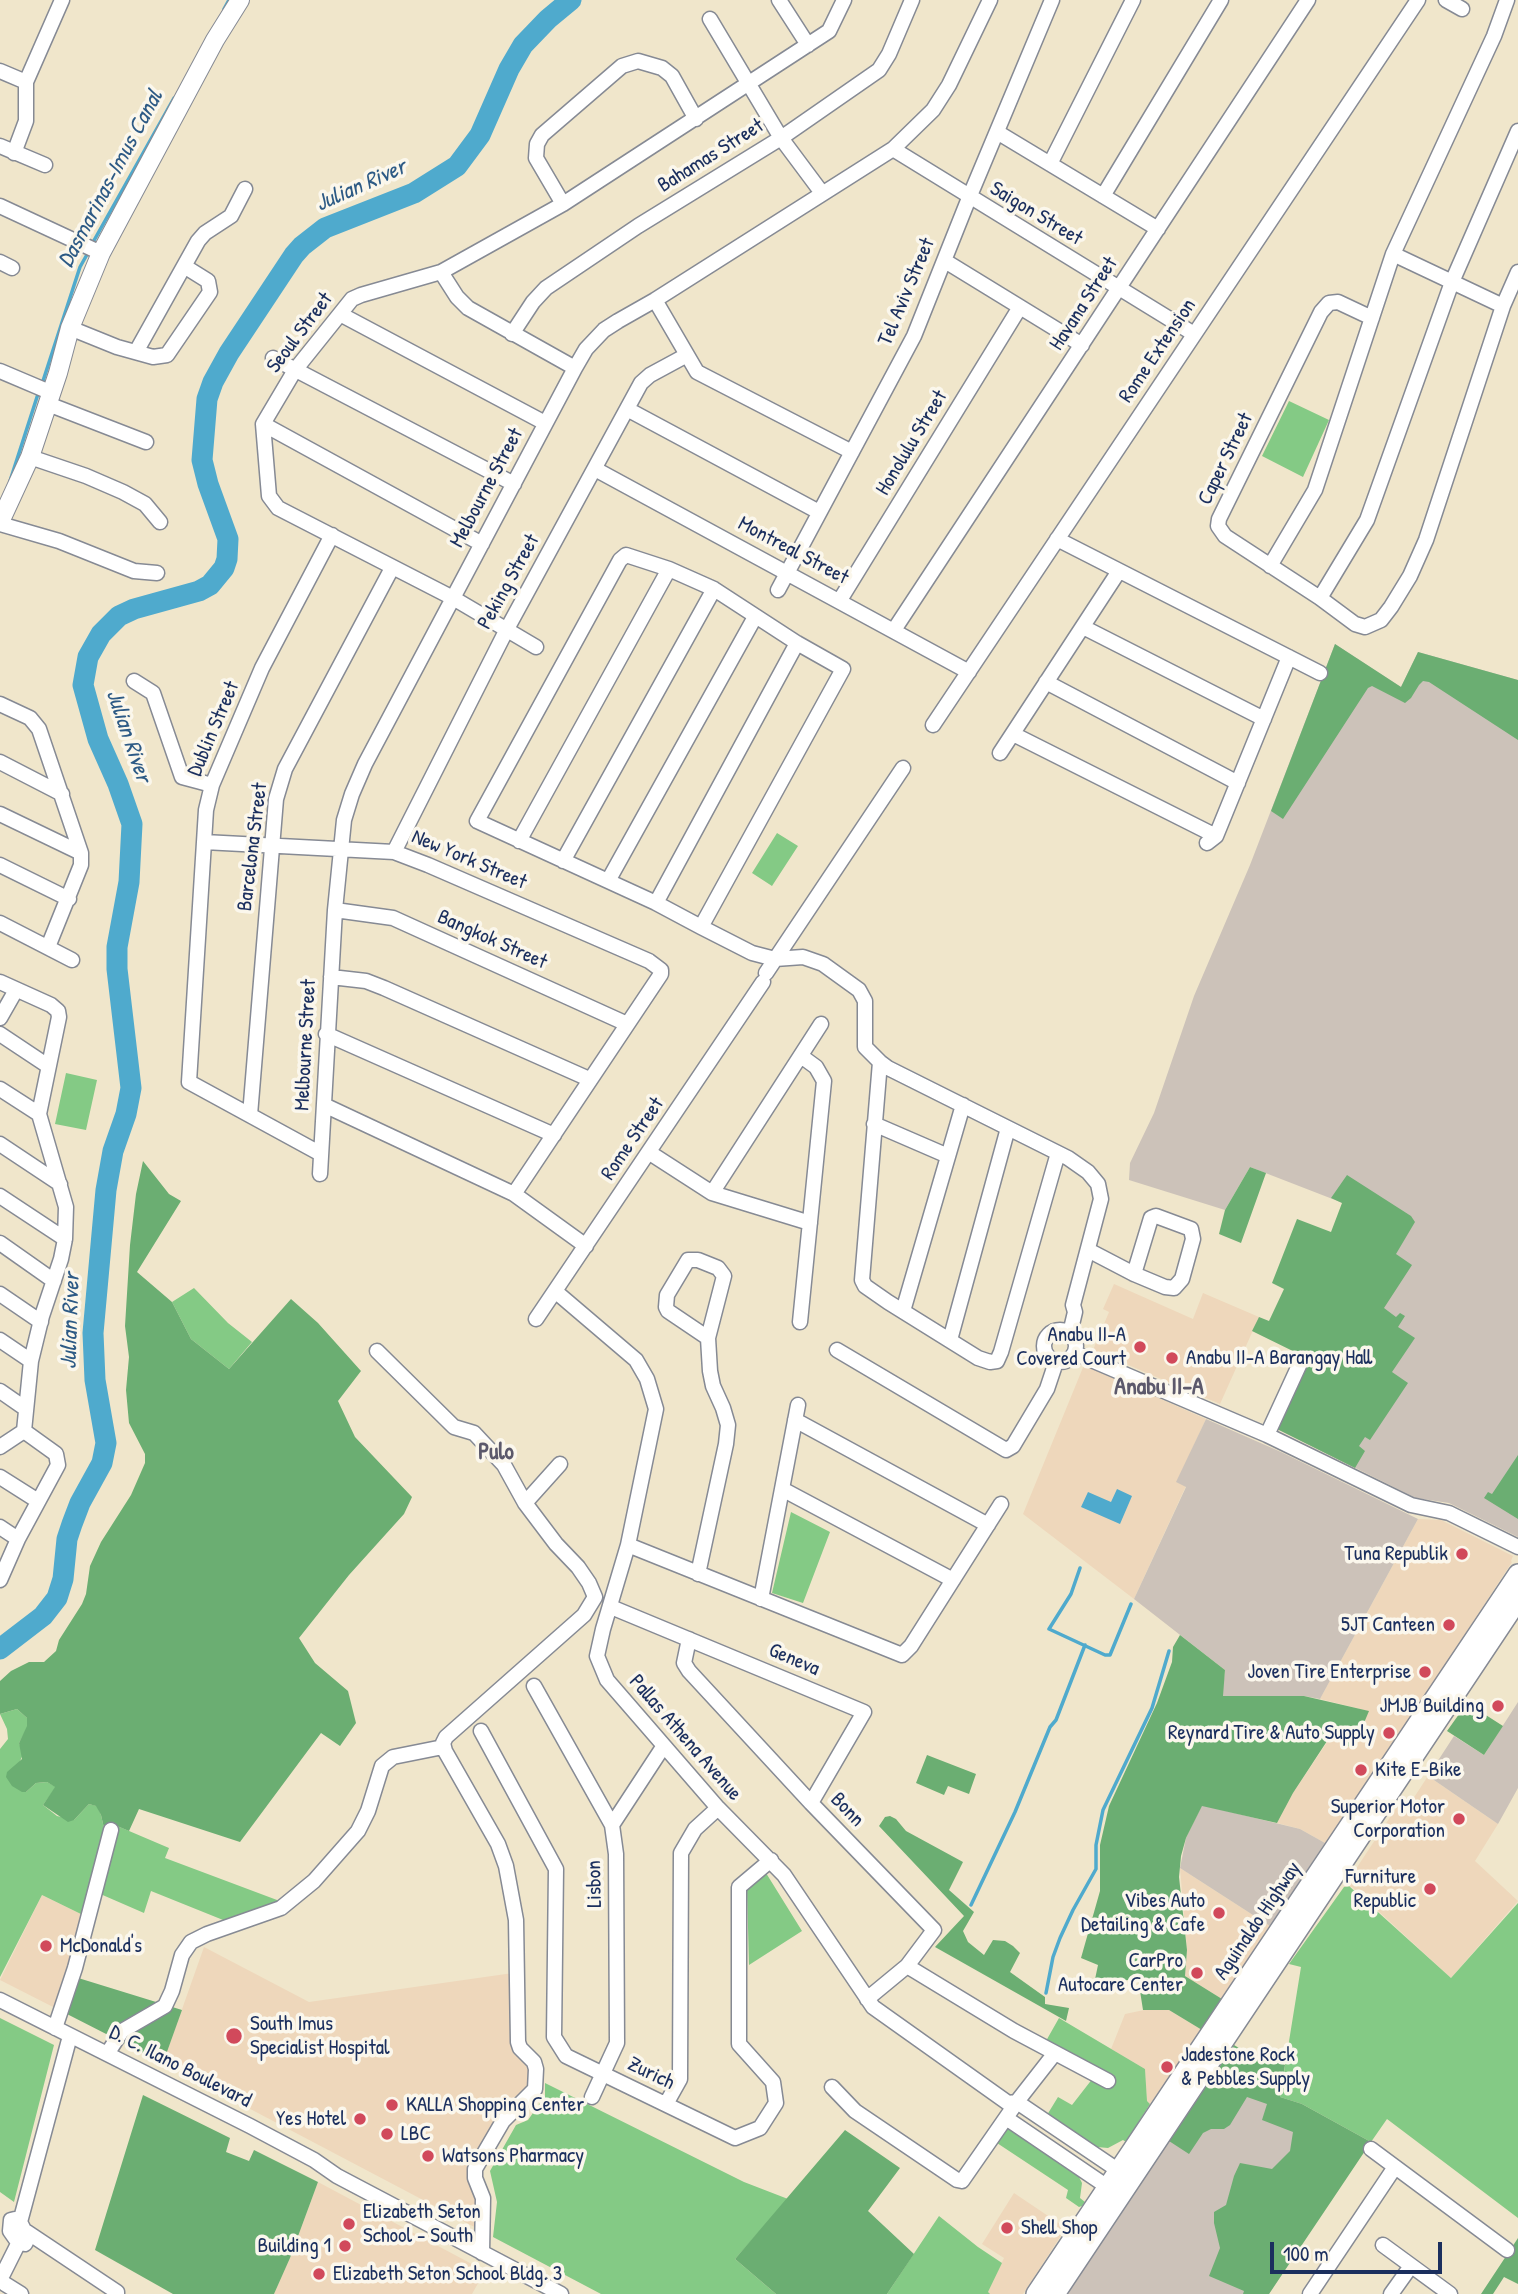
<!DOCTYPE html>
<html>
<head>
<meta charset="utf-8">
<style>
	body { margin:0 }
	#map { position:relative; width:1518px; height:2294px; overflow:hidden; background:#f0e6cb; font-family:"Patrick Hand",sans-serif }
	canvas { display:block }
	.scale { position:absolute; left:1270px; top:2242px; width:172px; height:32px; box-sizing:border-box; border:4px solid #1b2f5e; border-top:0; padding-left:9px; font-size:21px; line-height:24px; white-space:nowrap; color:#1b2f5e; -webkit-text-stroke:5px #fbf7ec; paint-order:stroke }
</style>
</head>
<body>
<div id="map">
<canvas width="1518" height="2294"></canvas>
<div class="scale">100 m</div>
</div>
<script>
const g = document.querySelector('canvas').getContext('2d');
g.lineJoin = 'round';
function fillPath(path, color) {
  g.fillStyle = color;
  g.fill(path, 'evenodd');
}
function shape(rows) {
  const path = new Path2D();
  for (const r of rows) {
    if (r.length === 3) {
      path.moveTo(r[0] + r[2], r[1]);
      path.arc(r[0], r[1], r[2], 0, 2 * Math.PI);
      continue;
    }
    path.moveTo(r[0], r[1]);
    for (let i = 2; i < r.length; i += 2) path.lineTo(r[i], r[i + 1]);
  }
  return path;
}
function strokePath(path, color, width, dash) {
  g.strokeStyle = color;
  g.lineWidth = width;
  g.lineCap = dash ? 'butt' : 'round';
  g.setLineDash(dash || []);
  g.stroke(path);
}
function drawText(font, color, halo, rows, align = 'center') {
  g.font = font + ' "Patrick Hand",sans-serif';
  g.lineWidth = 7;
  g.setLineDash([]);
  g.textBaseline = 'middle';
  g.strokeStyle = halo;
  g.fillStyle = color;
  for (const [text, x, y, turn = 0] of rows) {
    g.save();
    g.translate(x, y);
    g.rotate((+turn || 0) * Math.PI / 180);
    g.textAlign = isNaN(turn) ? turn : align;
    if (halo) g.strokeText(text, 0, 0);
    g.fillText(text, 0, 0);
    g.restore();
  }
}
fillPath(shape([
	[1114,1284,1193,1319,1203,1293,1259,1317,1220,1404,1093,1350,1109,1312,1103,1309],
	[1084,1365,1206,1419,1177,1482,1186,1486,1134,1599,1023,1514],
	[1418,1519,1441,1520,1513,1556,1511,1561,1512,1562,1383,1760,1325,1843,1300,1829,1277,1823,1293,1793,1332,1735,1354,1748,1368,1711,1320,1699],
	[1428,1776,1498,1824,1475,1861,1518,1901,1451,1978,1352,1887,1344,1887,1404,1796,1411,1802],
	[1180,1868,1270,1926,1222,1999,1185,1976,1187,1950],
	[42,1895,85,1916,59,2010,0,1980],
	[204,1947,309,2002,513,1973,514,2054,534,2069,533,2088,469,2171,480,2196,480,2230,163,2063],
	[1149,2009,1169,2010,1202,2030,1150,2104,1147,2101,1145,2069,1111,2049,1125,2014],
	[318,2182,485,2271,472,2294,274,2294,290,2258],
	[1014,2193,1066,2228,1023,2294,987,2294,1004,2258,982,2244]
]), '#eed7bb');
fillPath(shape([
	[1335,644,1401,687,1418,652,1518,680,1518,1537,1449,1503,1416,1498,1275,1428,1397,1224,1250,1167,1225,1210,1129,1180,1130,1163,1154,1113,1194,996,1250,865],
	[1206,1419,1281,1452,1418,1519,1320,1699,1304,1696,1222,1696,1225,1670,1134,1599,1186,1487,1176,1482],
	[1518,1702,1518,1788,1498,1824,1428,1776,1454,1736,1484,1755],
	[1202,1805,1300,1829,1325,1843,1270,1926,1180,1868,1186,1838],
	[1213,2076,1302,2104,1309,2233,1269,2294,1066,2294]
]), '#ccc2b9');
fillPath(shape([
	[1289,401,1329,420,1303,477,1262,456],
	[777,833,798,846,772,886,752,873],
	[66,1073,97,1080,86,1130,55,1124],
	[194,1288,228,1323,252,1342,229,1369,191,1339,172,1302],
	[791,1512,830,1532,803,1603,772,1593],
	[17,1709,27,1718,28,1726,19,1743,23,1754,19,1764,26,1792,36,1783,47,1782,56,1787,43,1805,57,1816,74,1820,89,1804,97,1806,101,1815,106,1837,85,1916,42,1895,0,1977,0,1749,8,1739,7,1729,0,1714],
	[115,1825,169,1848,165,1858,293,1906,243,1928,151,1891,144,1913,98,1893],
	[766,1873,802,1931,749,1965,747,1890],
	[1349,1886,1451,1978,1518,1903,1518,2218,1387,2119,1371,2142,1302,2104,1280,2097,1301,1967,1289,1964,1344,1887],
	[0,2018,54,2045,14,2202,0,2192],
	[1059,2018,1145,2069,1147,2101,1150,2104,1126,2142,1123,2140,1108,2148,1097,2147,1047,2115,1058,2097,1072,2105,1093,2078,1110,2088,1115,2078,1046,2041],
	[545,2083,744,2182,788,2199,735,2259,776,2294,601,2294,493,2237,497,2202,490,2171,516,2125,528,2120,545,2096],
	[1010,2128,1078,2175,1082,2183,1080,2198,1085,2202,1082,2206,1079,2207,1066,2198,1068,2190,997,2143,1006,2129],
	[939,2216,978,2247,1002,2263,988,2292,990,2294,887,2294]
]), '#84ca85');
fillPath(shape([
	[1335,644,1401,687,1418,652,1518,680,1518,740,1429,682,1423,681,1419,685,1411,698,1405,703,1372,686,1368,688,1283,819,1271,811],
	[143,1161,169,1194,181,1201,137,1272,172,1302,191,1339,229,1369,291,1299,318,1323,361,1371,338,1401,355,1437,412,1497,404,1514,349,1575,299,1638,315,1663,348,1691,356,1723,340,1746,321,1733,240,1842,139,1809,129,1831,110,1823,106,1837,101,1815,96,1806,89,1804,74,1820,68,1822,43,1805,55,1787,47,1782,36,1783,26,1792,22,1792,12,1786,6,1777,7,1772,22,1759,19,1743,27,1726,27,1718,17,1709,0,1714,0,1681,11,1671,29,1662,44,1662,56,1651,59,1640,82,1604,86,1594,90,1566,101,1542,131,1495,145,1463,145,1454,129,1423,126,1390,129,1357,125,1326,130,1245,136,1194],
	[1250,1167,1266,1173,1241,1243,1219,1234,1225,1210],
	[1347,1175,1411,1216,1415,1222,1396,1254,1412,1265,1384,1308,1396,1317,1400,1313,1405,1316,1398,1327,1415,1338,1392,1372,1408,1383,1370,1440,1365,1437,1359,1446,1365,1451,1355,1468,1275,1428,1307,1358,1252,1331,1259,1317,1269,1321,1284,1289,1272,1283,1297,1219,1331,1232,1342,1203,1331,1198],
	[1518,1455,1518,1519,1484,1498,1488,1492,1492,1494],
	[1180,1635,1225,1670,1223,1696,1304,1696,1369,1711,1353,1749,1331,1735,1293,1793,1277,1823,1202,1806,1186,1838,1181,1856,1179,1877,1187,1950,1185,1976,1222,1999,1202,2030,1169,2010,1143,2010,1138,1978,1108,1984,1099,1989,1094,1984,1098,1965,1081,1958,1100,1891,1100,1845,1109,1806,1157,1703,1172,1662,1173,1647],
	[1467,1703,1503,1726,1484,1755,1447,1731],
	[927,1755,976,1774,969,1794,948,1786,944,1795,916,1783],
	[890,1816,896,1819,906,1831,963,1862,949,1890,974,1912,963,1931,968,1942,984,1955,993,1940,1005,1941,1013,1946,1020,1953,1010,1972,1045,1997,1045,2004,1069,2008,1066,2021,935,1947,964,1916,879,1826,885,1817],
	[75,1977,182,2010,163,2063,65,2013],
	[1234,2045,1262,2062,1267,2054,1285,2065,1280,2097,1302,2104,1371,2142,1269,2294,1243,2294,1244,2291,1209,2276,1220,2248,1214,2223,1214,2212,1226,2205,1234,2176,1240,2163,1272,2169,1290,2151,1293,2132,1262,2120,1267,2104,1247,2097,1230,2125,1224,2129,1211,2129,1203,2133,1189,2154,1169,2141,1224,2060,1227,2061,1229,2058,1227,2056],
	[143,2095,230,2138,226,2152,249,2161,254,2150,318,2182,290,2258,274,2294,173,2294,95,2250],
	[845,2130,900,2168,868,2211,914,2254,887,2294,776,2294,735,2259],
	[1518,2238,1518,2284,1504,2277,1493,2294,1481,2294]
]), '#6bae72');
fillPath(shape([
	[1117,1489,1132,1496,1120,1524,1081,1507,1088,1492,1111,1502]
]), '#4faacd');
strokePath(shape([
	[224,9,229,0],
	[92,244,174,98],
	[42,384,80,267,89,251],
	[10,481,38,394],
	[1080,1568,1071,1594,1049,1629,1105,1655,1110,1655,1131,1604],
	[971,1905,1015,1812,1050,1727,1056,1720,1085,1645],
	[1046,1993,1053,1957,1060,1938,1073,1910,1096,1869,1096,1845,1103,1810,1152,1708,1169,1651]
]), '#4faacd', 3.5);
strokePath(shape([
	[0,1649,43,1616,57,1598,63,1579,67,1539,72,1524,80,1503,102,1463,106,1443,95,1380,93,1333,106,1190,113,1151,126,1114,131,1088,117,969,117,947,129,882,132,824,118,784,98,739,83,685,88,657,101,634,119,616,134,609,199,591,210,585,224,568,227,559,228,539,208,484,202,460,207,399,213,382,229,353,294,255,302,246,325,228,414,193,457,166,480,135,509,69,523,45,548,19,571,0]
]), '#4faacd', 21);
const minor = shape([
	[779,0,808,45],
	[1446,0,1462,9],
	[710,19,781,138,822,193],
	[0,71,26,82],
	[997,132,1158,229],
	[0,146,45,165],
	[893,149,1194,334],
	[14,153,26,121,26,82,62,0],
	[1050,164,1133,0],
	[1103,196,1221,0],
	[563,204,536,158,537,144,542,135,622,66,638,61,662,68,672,76,696,119],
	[0,206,101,253],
	[1393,254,1503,306],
	[945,261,1082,345],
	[0,262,12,268],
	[441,272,457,297,468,308,575,368],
	[655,300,697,372,852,452],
	[340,314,545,423],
	[1372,318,1338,302,1329,303,1321,312,1219,519,1218,526,1225,536,1320,598,1355,624,1365,627,1381,620,1391,607,1410,576,1426,540,1503,306,1518,272],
	[70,328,117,347,153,357,167,355,210,292,208,281,184,266],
	[512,334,533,302,546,288,638,226,781,138,879,70,889,54,912,0],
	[136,352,198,241,205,233,231,216,245,189],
	[273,358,514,484],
	[0,371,52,393],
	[48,404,146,442],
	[627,409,819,512],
	[263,424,482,544],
	[30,457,86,476,123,492,145,504,160,522],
	[595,469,969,672],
	[0,524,59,541,134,571,157,573],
	[1057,539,1320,673],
	[1270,566,1315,490,1393,254,1494,36,1507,0],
	[778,590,914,336,969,198,1052,0],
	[1320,598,1367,520,1452,282,1518,131],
	[840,600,1020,307],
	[1083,627,1264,719],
	[894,630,1308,0],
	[536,647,453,598,278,508,269,496,263,424,295,370,352,299,361,295,441,272,563,204,829,31,844,0],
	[134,681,153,693,182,777,212,785],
	[1046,682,1238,783],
	[0,704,30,718,39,729,81,853,81,865,48,947],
	[933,725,1418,0],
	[1013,734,1216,836],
	[1000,753,1119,571],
	[0,762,62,794],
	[0,814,81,853],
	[519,841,669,569],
	[204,842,394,852,428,865,649,961,661,970,661,974,514,1194],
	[1207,843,1216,836,1289,657],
	[394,852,507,629,641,383,650,375,687,355],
	[563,861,714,589],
	[0,865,69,899],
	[608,881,755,617],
	[656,903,797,643],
	[335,910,393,918,627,1024],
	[0,923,72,960],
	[701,927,843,669,797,643,714,589,669,569,626,555,620,560,477,821,656,903,701,927,752,953,775,959,803,957,823,964,859,990,865,1001,865,1047,880,1062,888,1068,1068,1158,1088,1172,1098,1184,1101,1199,1073,1305,1075,1312,1070,1333],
	[766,973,903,768],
	[331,977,366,981,384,988,589,1079],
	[0,982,51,1005,58,1011,59,1017,39,1114,66,1207,65,1239,61,1259,42,1316,31,1361,24,1431],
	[0,1018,16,990],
	[0,1034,48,1066],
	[326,1034,554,1135],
	[880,1062,862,1280,865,1286,888,1302,978,1358,990,1362,997,1361,1001,1352,1058,1153],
	[0,1089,39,1114],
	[324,1105,514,1194,586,1246],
	[250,1115,276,799,285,769,392,568],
	[874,1124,948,1156],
	[0,1144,60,1184],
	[650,1153,712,1193,810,1223],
	[321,1154,189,1082,206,810,212,785,262,668,332,535],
	[320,1174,335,910,344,820,352,794,365,764,575,368,586,349,604,330,618,321,655,300,893,149,933,110,949,85,990,0],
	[712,1193,821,1024],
	[0,1196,65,1239],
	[0,1243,54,1281],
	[1088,1250,1134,1274,1165,1287,1174,1288,1182,1279,1193,1239,1191,1229,1156,1216,1151,1218,1134,1274],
	[555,1291,636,1360,647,1379,656,1409,628,1545,603,1629,597,1656,607,1680,718,1808,784,1875,873,2007,1008,2103,1017,2102,1125,2175],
	[0,1294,41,1322],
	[903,1311,963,1105],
	[536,1319,763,982],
	[800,1322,824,1081,816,1067,801,1056],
	[1060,1346,16],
	[0,1340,31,1361],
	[950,1340,1008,1128],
	[837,1350,1006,1450,1013,1446,1047,1389,1056,1362],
	[377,1351,454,1427,474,1433,504,1465,525,1503,556,1544,578,1567,589,1583,595,1597,584,1615,446,1737,443,1743,445,1751,498,1844,506,1866,516,1920,518,2042,520,2048,534,2062,536,2069,535,2089,503,2121,475,2169,475,2178,483,2198,482,2253],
	[1075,1353,1267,1435,1411,1505,1449,1513,1518,1547],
	[0,1391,26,1409],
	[795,1420,988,1525],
	[1267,1435,1302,1359],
	[0,1447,24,1431],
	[0,1477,38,1501],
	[782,1489,953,1580],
	[525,1503,560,1464],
	[0,1527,18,1539],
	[628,1545,902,1655,911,1646,1001,1504],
	[698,1574,726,1444,728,1425,723,1408,713,1386,710,1371,708,1338,724,1276,718,1268,698,1260,688,1260,667,1295,666,1307,668,1311,708,1338],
	[0,1580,18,1539,58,1465,56,1454,24,1431],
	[761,1599,798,1405],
	[611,1607,864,1712,811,1803],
	[689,1639,684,1663,689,1671,811,1803,934,1930,907,1966,867,1999],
	[534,1686,612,1825,616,1854,617,2043,592,2097],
	[481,1731,556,1869,554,2037,566,2056,735,2138,760,2128,776,2103,773,2082,739,2044,739,1887,771,1860],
	[612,1825,663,1747],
	[907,1966,1014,2031,1108,2081],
	[0,2000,250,2126,314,2160,337,2176,561,2294],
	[55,2028,75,1968,111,1830],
	[107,2054,122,2031,165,2006,172,1991,182,1955,191,1942,207,1934,281,1908,314,1881,358,1831,368,1811,382,1766,393,1757,443,1747],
	[832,2087,855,2111,957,2180,962,2181,1019,2099,1055,2053],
	[666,2104,680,2079,681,1853,695,1829,718,1808],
	[1006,2118,1115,2192],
	[1371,2149,1507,2250],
	[20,2222,15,2219,11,2220,10,2231,17,2241,25,2244,28,2238,20,2222,70,2036],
	[27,2232,117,2292,117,2294],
	[1383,2245,1450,2294],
	[3,2274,19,2242],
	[5,2284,21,2294],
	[1310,2294,1395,2167],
	[1391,2294,1411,2266]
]);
const major = shape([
	[0,522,30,457,58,373,70,328,101,253,215,40,240,0]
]);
const highway = shape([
	[1036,2294,1518,1574],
	[1055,2294,1518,1600]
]);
strokePath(minor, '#868a94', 17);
strokePath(major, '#868a94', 20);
strokePath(highway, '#868a94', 22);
strokePath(minor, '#fff', 14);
strokePath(major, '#fff', 18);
strokePath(highway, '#fff', 19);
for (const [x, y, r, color] of [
	[1140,1347,7,"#d1495b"],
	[1172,1358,7,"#d1495b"],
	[1462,1554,7,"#d1495b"],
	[1449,1625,7,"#d1495b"],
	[1425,1672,7,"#d1495b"],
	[1498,1706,7,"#d1495b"],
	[1389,1733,7,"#d1495b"],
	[1361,1770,7,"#d1495b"],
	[1459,1819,7,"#d1495b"],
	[1430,1889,7,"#d1495b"],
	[1219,1913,7,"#d1495b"],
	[46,1946,7,"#d1495b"],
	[1197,1973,7,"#d1495b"],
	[234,2036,9,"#d1495b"],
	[1167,2067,7,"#d1495b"],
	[392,2105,7,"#d1495b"],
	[360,2119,7,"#d1495b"],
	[387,2134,7,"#d1495b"],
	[428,2156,7,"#d1495b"],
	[349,2224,7,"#d1495b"],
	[1007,2228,7,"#d1495b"],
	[345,2246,7,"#d1495b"],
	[319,2274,7,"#d1495b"]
]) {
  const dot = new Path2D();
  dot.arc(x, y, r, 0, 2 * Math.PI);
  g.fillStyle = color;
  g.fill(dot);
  strokePath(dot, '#fbf7ec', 2.5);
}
drawText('21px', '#1b2f5e', '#fbf7ec', [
	["Bahamas Street",711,156,-32],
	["Saigon Street",1036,214,31],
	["Tel Aviv Street",907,292,-67],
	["Havana Street",1084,304,-57],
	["Seoul Street",300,333,-53],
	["Rome Extension",1158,351,-56],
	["Honolulu Street",912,443,-59],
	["Caper Street",1226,459,-64],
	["Melbourne Street",487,488,-62],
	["Montreal Street",793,551,28],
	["Peking Street",509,582,-61],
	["Dublin Street",214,729,-67],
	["Barcelona Street",253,847,-83],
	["New York Street",469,860,23],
	["Bangkok Street",492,940,24],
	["Melbourne Street",306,1045,-87],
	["Rome Street",633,1139,-56],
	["Geneva",794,1660,23],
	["Pallas Athena Avenue",685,1738,49],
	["Bonn",847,1810,46],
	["Lisbon",595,1884,-91],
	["Aguinaldo Highway",1258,1921,-56],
	["D. C. Ilano Boulevard",180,2067,27],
	["Zurich",651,2074,26]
]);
drawText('21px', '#1b2f5e', '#fbf7ec', [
	["Anabu II-A",1126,1335],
	["Covered Court",1126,1359],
	["Anabu II-A Barangay Hall",1186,1358,"left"],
	["Tuna Republik",1448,1554],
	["5JT Canteen",1435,1625],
	["Joven Tire Enterprise",1411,1672],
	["JMJB Building",1484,1706],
	["Reynard Tire & Auto Supply",1375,1733],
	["Kite E-Bike",1375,1770,"left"],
	["Superior Motor",1445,1807],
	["Corporation",1445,1831],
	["Furniture",1416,1877],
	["Republic",1416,1901],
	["Vibes Auto",1205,1901],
	["Detailing & Cafe",1205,1925],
	["McDonald's",60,1946,"left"],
	["CarPro",1183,1961],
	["Autocare Center",1183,1985],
	["South Imus",250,2024,"left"],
	["Specialist Hospital",250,2048,"left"],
	["Jadestone Rock",1181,2055,"left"],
	["& Pebbles Supply",1181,2079,"left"],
	["KALLA Shopping Center",406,2105,"left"],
	["Yes Hotel",346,2119],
	["LBC",401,2134,"left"],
	["Watsons Pharmacy",442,2156,"left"],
	["Elizabeth Seton",363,2212,"left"],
	["School - South",363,2236,"left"],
	["Shell Shop",1021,2228,"left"],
	["Building 1",331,2246],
	["Elizabeth Seton School Bldg. 3",333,2274,"left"]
], 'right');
drawText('italic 23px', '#2d5a85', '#fbf7ec', [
	["Dasmarinas-Imus Canal",111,179,-62],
	["Julian River",361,186,-24],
	["Julian River",128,736,71],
	["Julian River",71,1321,-88]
]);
drawText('bold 23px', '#5c596b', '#fbf7ec', [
	["Pulo",496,1453]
]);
drawText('bold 24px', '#5c596b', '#fbf7ec', [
	["Anabu II-A",1159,1388]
]);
</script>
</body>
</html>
